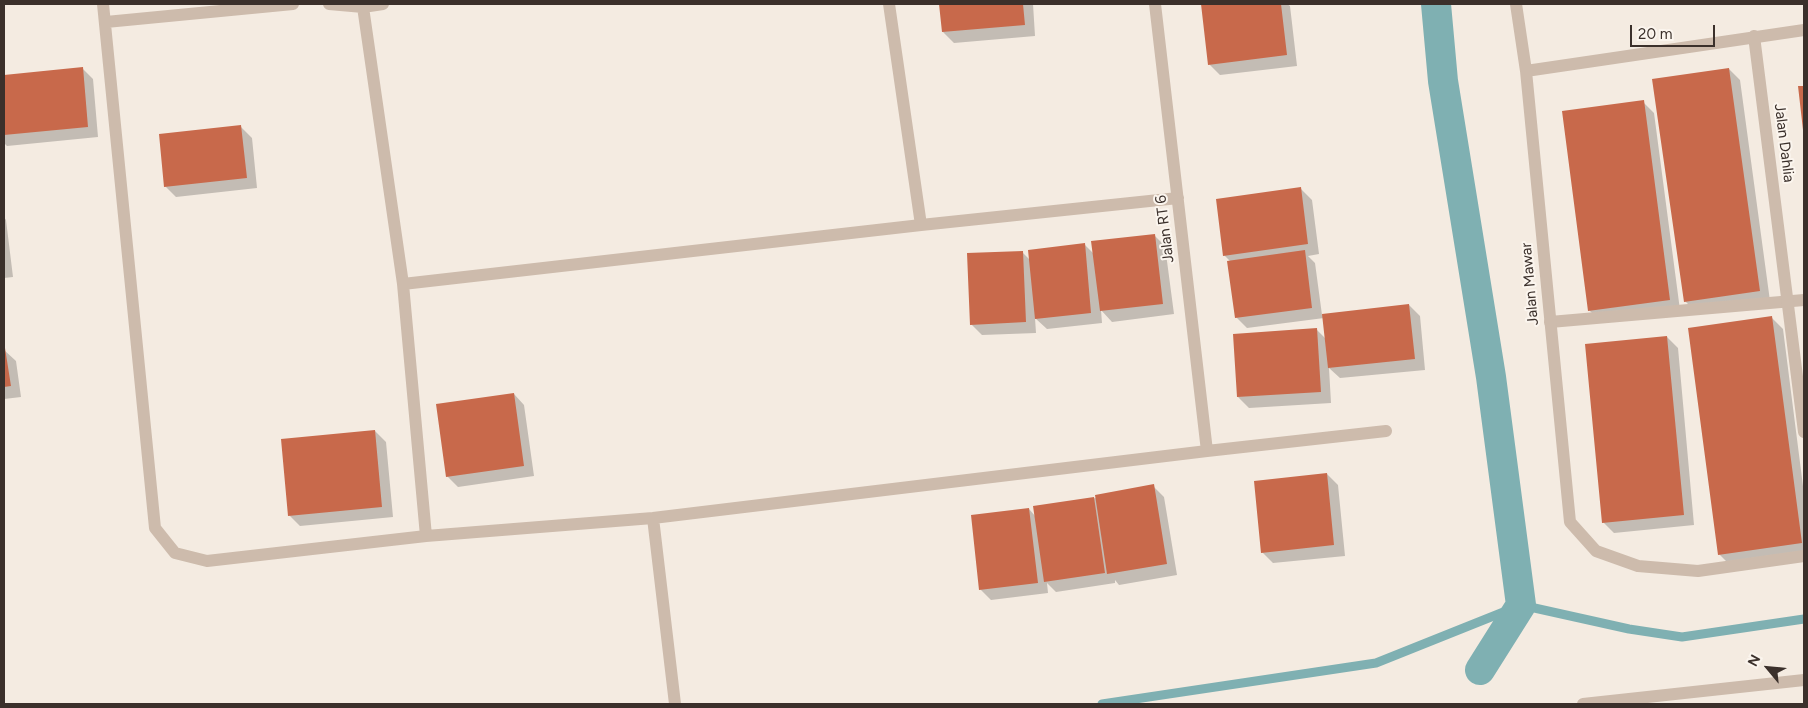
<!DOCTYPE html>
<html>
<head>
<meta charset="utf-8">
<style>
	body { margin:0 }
	#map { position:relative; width:1808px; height:708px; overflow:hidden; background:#f4ebe1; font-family:Figtree,sans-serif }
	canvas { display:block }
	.frame { position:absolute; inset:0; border:5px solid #3b302b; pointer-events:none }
	.north { position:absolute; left:1743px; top:643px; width:50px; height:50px; -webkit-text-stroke:4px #fbf5ee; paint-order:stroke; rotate:298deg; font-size:14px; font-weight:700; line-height:20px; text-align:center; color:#3b302b }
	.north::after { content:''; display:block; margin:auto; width:18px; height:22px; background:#3b302b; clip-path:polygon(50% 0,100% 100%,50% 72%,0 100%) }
	.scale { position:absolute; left:1630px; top:25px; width:85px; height:22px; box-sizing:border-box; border:2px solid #3b302b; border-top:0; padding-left:6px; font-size:15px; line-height:18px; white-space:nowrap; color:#3b302b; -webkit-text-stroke:4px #fbf5ee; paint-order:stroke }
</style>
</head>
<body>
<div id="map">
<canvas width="1808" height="708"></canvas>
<div class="frame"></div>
<div class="north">N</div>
<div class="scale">20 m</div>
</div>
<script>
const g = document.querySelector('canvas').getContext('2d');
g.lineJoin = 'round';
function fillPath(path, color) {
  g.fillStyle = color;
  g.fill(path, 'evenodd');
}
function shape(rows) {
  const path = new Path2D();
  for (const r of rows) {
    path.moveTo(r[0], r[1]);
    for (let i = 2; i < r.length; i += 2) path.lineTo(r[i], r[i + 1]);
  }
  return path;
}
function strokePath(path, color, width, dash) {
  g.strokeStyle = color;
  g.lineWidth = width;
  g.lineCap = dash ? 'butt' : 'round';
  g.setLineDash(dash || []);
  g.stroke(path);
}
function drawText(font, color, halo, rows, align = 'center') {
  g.font = font + ' Figtree,sans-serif';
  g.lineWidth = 4;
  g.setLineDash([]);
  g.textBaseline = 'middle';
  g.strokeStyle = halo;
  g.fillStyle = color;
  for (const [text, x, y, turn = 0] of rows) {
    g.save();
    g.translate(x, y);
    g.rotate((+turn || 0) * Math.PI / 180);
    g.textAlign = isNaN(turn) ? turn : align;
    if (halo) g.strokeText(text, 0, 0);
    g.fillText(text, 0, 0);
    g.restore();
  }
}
fillPath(shape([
	[941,4,1033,4,1035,36,954,43,943,32],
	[1206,4,1287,4,1290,6,1297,66,1220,75,1209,64],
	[82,68,93,79,98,137,7,146,4,143,4,76],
	[1729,69,1740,80,1770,301,1696,312,1685,301],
	[1643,102,1654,113,1680,310,1600,321,1589,310],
	[241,127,252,138,257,188,176,197,165,186],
	[1301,189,1312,200,1319,254,1308,256,1315,263,1322,315,1409,305,1420,316,1425,370,1340,378,1329,368,1331,403,1249,408,1238,397,1317,330,1326,339,1324,318,1247,328,1236,317,1231,262,1224,255],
	[4,217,6,220,13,277,4,278],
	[1154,235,1165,246,1174,314,1112,322,1101,310,1102,323,1047,329,1035,318,1036,333,982,335,971,324,1022,252,1030,260,1085,245,1094,254],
	[1772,318,1783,329,1804,494,1804,555,1730,565,1719,554],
	[1667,337,1678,348,1694,525,1614,533,1603,522],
	[4,350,16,361,21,397,4,399],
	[514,394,524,405,534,476,458,487,447,476],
	[375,431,386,442,393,517,300,526,289,515],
	[1327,474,1338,485,1345,556,1273,563,1262,552],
	[1153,486,1164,497,1177,575,1119,585,1115,580,1115,583,1056,592,1047,583,1048,593,991,600,980,589,1029,509,1036,517,1035,507,1096,498]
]), '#0003');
strokePath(shape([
	[1102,704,1376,663,1521,605,1629,629,1682,637,1804,619]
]), '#7fb0b2', 9);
strokePath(shape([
	[1436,4,1443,81,1491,377,1521,605,1480,670]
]), '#7fb0b2', 30);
fillPath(shape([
	[939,4,1023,4,1025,25,942,32],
	[1201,4,1281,4,1287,55,1208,65],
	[83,67,88,127,4,135,4,75],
	[1729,68,1760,291,1684,302,1652,79],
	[1798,86,1804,86,1804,130,1803,130],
	[1644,100,1670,300,1588,311,1562,111],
	[241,125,247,178,164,187,159,134],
	[1301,187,1308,244,1223,256,1216,199],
	[1155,234,1163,304,1100,311,1091,241],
	[1085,243,1091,313,1035,319,1028,250],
	[1305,250,1312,308,1235,318,1227,261],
	[1023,251,1026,322,970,325,967,253],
	[1409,304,1415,359,1328,368,1322,314],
	[1772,316,1802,543,1718,555,1688,328],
	[1317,328,1321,392,1237,397,1233,334],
	[1667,336,1684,515,1602,523,1585,344],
	[5,348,11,386,4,387,4,349],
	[514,393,524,466,446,477,436,404],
	[375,430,382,507,288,516,281,439],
	[1327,473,1334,545,1261,553,1254,481],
	[1154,484,1167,564,1107,574,1095,495],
	[1094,497,1105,573,1044,582,1033,506],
	[1029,508,1038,583,979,590,971,515]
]), '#c8694b');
strokePath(shape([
	[1550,322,1804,300]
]), '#cdbbac', 12);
strokePath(shape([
	[103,4,155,528,175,553,207,561,426,536,653,518,1207,451,1386,431],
	[329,4,363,7,403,284,426,536],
	[1155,4,1207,451],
	[1516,4,1526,71,1570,522,1596,551,1638,566,1698,571,1804,556],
	[363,7,383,4],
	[106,22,293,4],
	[1754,36,1804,432],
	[1526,71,1804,30],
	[921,225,1178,198],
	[403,284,921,225,889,4],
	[653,518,675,704]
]), '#cdbbac', 12);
strokePath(shape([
	[1583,704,1804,680]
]), '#cdbbac', 12);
drawText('15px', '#3b302b', '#fbf5ee', [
	["Jalan Dahlia",1784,143,83],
	["Jalan RT 6",1165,229,-97],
	["Jalan Mawar",1530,284,-95]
]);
</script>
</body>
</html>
